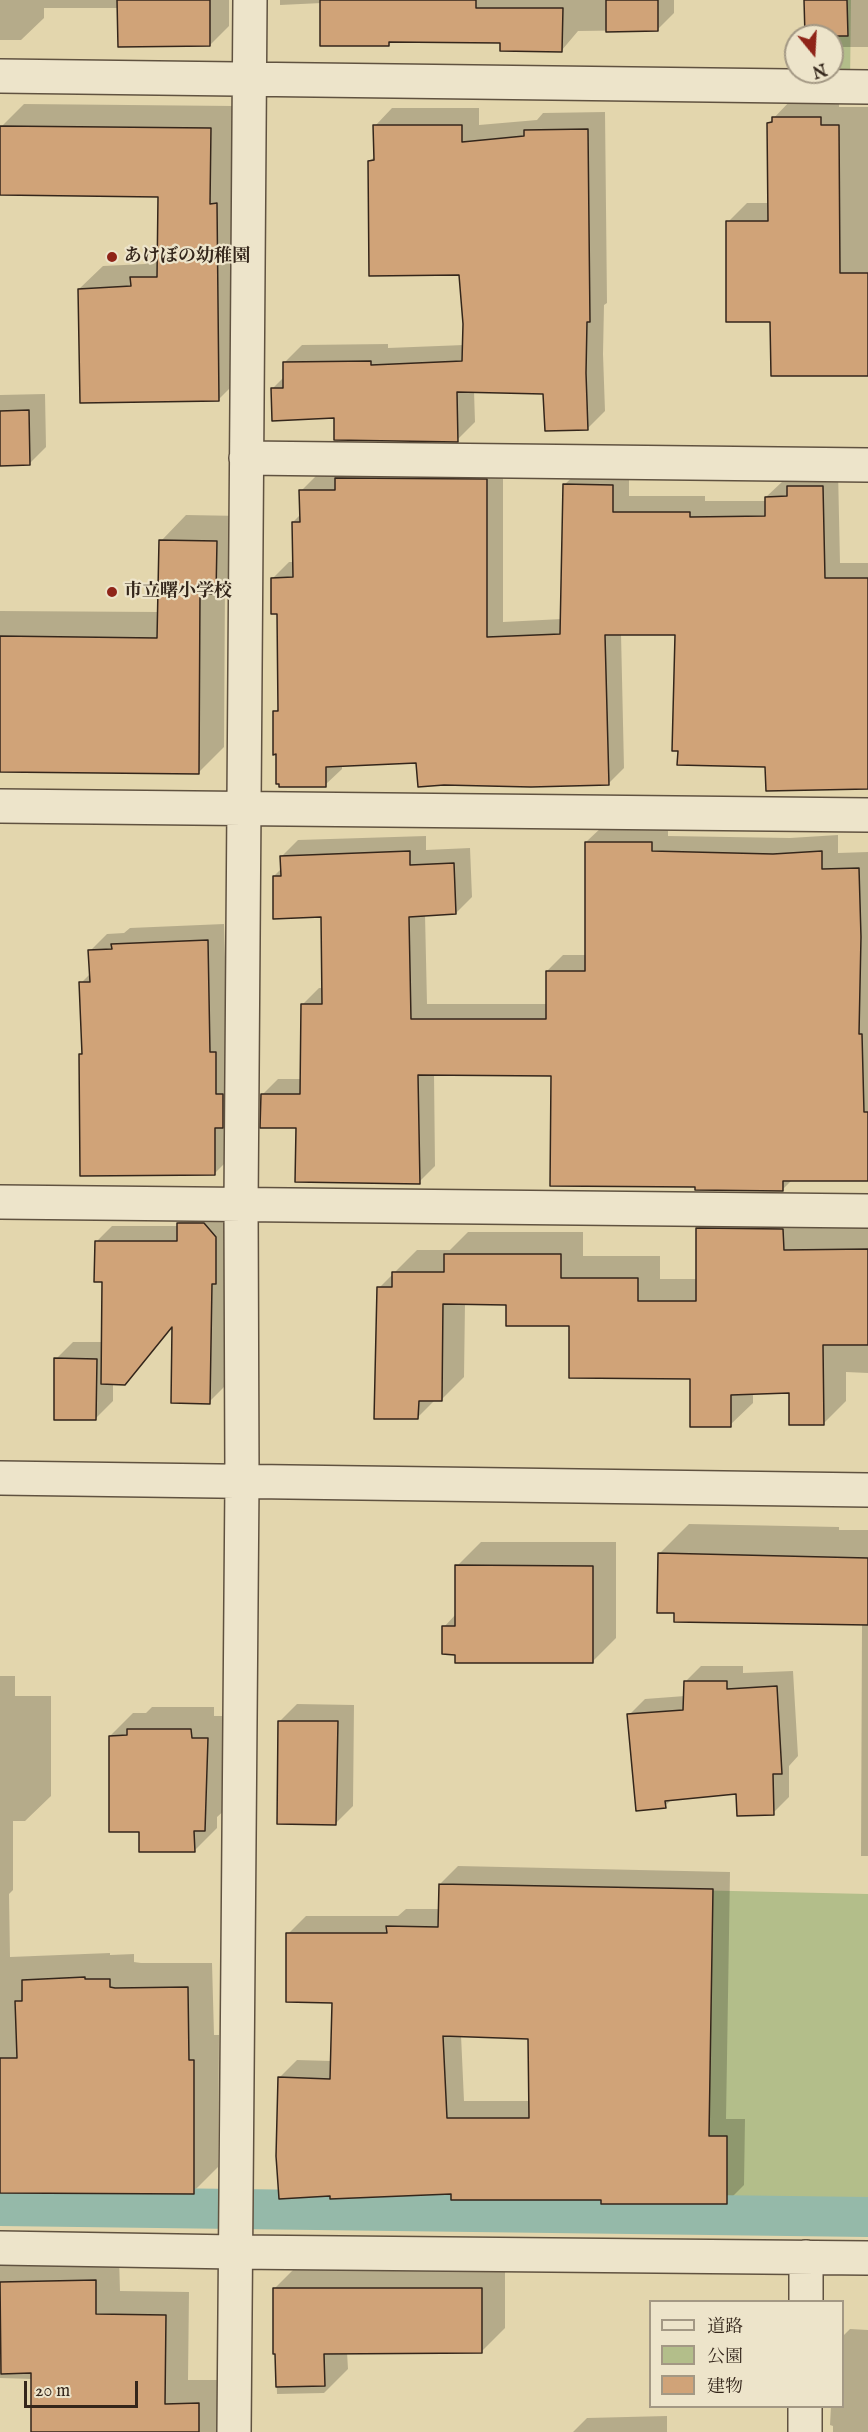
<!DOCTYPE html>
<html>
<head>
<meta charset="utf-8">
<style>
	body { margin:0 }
	#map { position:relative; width:868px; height:2432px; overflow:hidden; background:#e3d6ad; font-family:"IM FELL English","Noto Serif JP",serif }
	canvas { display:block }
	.legend { position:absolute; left:649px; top:2300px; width:195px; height:108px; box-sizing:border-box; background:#ede4ca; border:2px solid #a39884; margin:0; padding:8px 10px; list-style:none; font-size:18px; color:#34261b }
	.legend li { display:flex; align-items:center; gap:12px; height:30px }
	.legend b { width:30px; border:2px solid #a39884 }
	.north { position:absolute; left:784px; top:24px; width:60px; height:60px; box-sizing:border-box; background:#ede4ca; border:2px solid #a39884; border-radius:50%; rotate:162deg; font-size:16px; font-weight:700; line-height:24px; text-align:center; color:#34261b }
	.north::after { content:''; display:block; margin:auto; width:21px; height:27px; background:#8f2418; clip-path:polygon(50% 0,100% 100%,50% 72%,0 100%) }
	.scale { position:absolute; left:24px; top:2381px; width:114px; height:27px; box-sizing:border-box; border:3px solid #34261b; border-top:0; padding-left:8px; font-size:18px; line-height:21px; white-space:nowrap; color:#34261b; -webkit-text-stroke:4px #ede4ca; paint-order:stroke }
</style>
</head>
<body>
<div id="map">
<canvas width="868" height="2432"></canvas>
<ul class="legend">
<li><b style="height:8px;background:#ede4ca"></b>道路</li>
<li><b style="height:16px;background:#b3be8a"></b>公園</li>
<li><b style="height:16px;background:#d0a378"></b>建物</li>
</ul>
<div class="north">N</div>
<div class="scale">20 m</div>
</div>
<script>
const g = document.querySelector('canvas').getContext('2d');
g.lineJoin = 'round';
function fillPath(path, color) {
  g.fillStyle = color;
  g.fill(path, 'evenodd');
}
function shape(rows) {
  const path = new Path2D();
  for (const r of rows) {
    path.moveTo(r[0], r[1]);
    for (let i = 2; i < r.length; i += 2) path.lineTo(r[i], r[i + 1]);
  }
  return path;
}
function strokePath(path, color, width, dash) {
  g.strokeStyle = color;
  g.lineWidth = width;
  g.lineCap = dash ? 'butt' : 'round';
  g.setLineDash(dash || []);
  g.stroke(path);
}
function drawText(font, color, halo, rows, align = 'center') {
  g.font = font + ' "IM FELL English","Noto Serif JP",serif';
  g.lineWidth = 4.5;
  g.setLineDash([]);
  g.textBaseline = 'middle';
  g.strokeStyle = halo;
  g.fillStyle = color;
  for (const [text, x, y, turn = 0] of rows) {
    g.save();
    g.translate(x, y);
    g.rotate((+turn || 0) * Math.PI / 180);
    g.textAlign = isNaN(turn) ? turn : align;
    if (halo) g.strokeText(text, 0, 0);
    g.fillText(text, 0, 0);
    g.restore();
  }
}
fillPath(shape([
	[824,0,851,0,850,85,832,72,832,36],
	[688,1890,868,1894,868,2224,683,2220]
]), '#b3be8a');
fillPath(shape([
	[0,0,229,0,229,26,210,45,119,8,44,8,44,18,21,40,0,40],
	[280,0,674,0,674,13,657,30,578,31,562,50,502,41,393,40,389,44,322,3,280,5],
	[805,0,868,0,868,47,832,47,832,36,806,36],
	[792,99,839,99,839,107,868,107,868,290,728,222,747,203,769,203,769,123],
	[24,104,234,106,242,376,219,399,79,289,103,266,145,264,155,254,159,254,160,196,1,127],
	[392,108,479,108,479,125,537,120,543,113,605,112,607,303,604,305,603,354,605,411,587,429,545,393,474,391,475,422,457,440,335,417,272,389,284,377,284,363,302,345,388,344,388,348,464,345,461,274,370,161,375,156,375,126],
	[45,394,46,447,29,464,0,464,0,395],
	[503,464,503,622,562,619,564,485,581,469,629,469,629,496,705,496,705,501,766,501,766,497,783,481,794,481,805,471,838,470,840,563,868,563,868,788,767,766,677,634,621,633,624,768,608,784,418,762,342,765,342,769,325,785,275,712,280,707,278,612,273,578,289,562,294,562,293,522,301,514,301,491,317,475],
	[186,515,242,516,241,567,225,582,224,747,198,773,0,771,0,611,159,612,161,541],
	[603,826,668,826,668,836,790,838,838,835,838,853,868,852,868,1170,793,1179,782,1190,697,1185,552,1074,434,1074,435,1166,419,1182,297,1127,262,1095,278,1079,302,1079,303,1004,319,988,323,988,322,916,274,876,282,868,281,857,298,840,426,836,426,850,470,848,472,897,456,913,425,914,427,1004,547,1004,547,971,563,955,586,955,586,842],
	[224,924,231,1157,214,1174,80,1054,83,1051,81,983,91,973,90,951,107,934,124,933,130,928],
	[720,1206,805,1207,806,1228,868,1227,868,1373,846,1372,846,1401,823,1424,790,1392,753,1393,753,1403,730,1425,692,1378,571,1324,508,1303,465,1303,464,1377,441,1400,436,1399,418,1417,379,1288,417,1250,450,1250,468,1232,583,1232,583,1256,660,1256,660,1279,698,1279,697,1229],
	[193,1208,231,1222,226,1271,224,1387,209,1402,173,1326,124,1383,113,1383,113,1401,96,1418,56,1359,73,1342,103,1342,103,1280,97,1241,112,1226,178,1226,178,1223],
	[689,1524,839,1527,839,1530,868,1530,868,1856,861,1856,862,1624,676,1612,660,1553],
	[481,1542,616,1542,616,1638,592,1662,456,1653,444,1627,456,1614,457,1566],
	[701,1666,743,1666,743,1673,793,1671,798,1756,789,1766,789,1797,773,1813,737,1792,673,1798,665,1806,629,1715,645,1699,685,1696,685,1682],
	[0,1676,15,1676,15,1696,51,1696,51,1796,25,1821,13,1821,13,1890,9,1894,10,1957,110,1953,110,1955,134,1954,134,1962,141,1963,212,1963,214,2035,219,2035,218,2167,193,2192,0,2191],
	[297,1704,354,1705,353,1806,336,1823,280,1721],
	[152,1707,214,1707,214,1716,230,1716,228,1807,217,1817,217,1828,194,1851,141,1830,110,1736,133,1713,146,1713],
	[458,1866,730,1872,726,2119,745,2119,744,2185,727,2202,453,2193,279,2078,297,2060,332,2061,334,2001,288,1934,306,1916,398,1916,406,1909,440,1909,440,1884],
	[461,2035,530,2037,530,2101,464,2101],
	[119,2257,120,2291,189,2292,188,2380,222,2380,223,2432,32,2432,33,2379,0,2378,0,2260],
	[298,2265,505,2265,505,2328,481,2352,347,2352,348,2369,324,2393,277,2394,274,2289],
	[850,2329,868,2330,868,2432,833,2432,833,2426,830,2425,831,2406,842,2406,842,2337],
	[667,2416,667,2432,573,2432,587,2418]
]), '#0003');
strokePath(shape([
	[0,2206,868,2217]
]), '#95b9a9', 40);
const building = shape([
	[117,0,210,0,210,46,118,47,117,0],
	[320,0,476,0,476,8,563,8,562,52,500,51,500,43,389,42,389,46,320,46,320,0],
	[606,0,658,0,658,31,606,32,606,0],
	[804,0,847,0,848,36,805,36,804,0],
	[772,117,821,117,821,125,839,125,840,273,868,273,868,376,771,376,770,322,726,322,726,221,768,221,767,123,772,122,772,117],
	[373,125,462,125,462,142,524,136,524,130,588,129,590,322,587,322,586,373,588,430,545,431,543,394,457,392,458,442,334,440,334,418,272,421,271,388,283,388,283,362,371,361,371,365,462,361,463,324,459,275,369,276,368,161,374,160,373,125],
	[0,126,211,128,210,204,217,203,219,401,80,403,78,289,131,286,130,277,157,277,158,197,0,195,0,126],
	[29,410,30,465,0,466,0,411,29,410],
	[335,478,487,479,487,637,560,634,563,484,613,485,613,512,690,512,690,517,765,516,765,497,787,496,787,486,823,486,825,578,868,578,868,789,766,791,765,767,677,765,678,751,672,751,675,635,605,635,609,785,531,787,444,785,418,787,416,763,326,767,326,787,279,787,279,784,276,784,276,754,273,755,273,711,278,711,277,614,271,614,271,578,293,577,292,522,300,522,299,490,335,490,335,478],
	[159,540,217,541,216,594,200,593,199,774,0,772,0,636,157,638,159,540],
	[585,842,652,842,652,851,773,854,822,851,822,869,859,868,861,937,859,1034,862,1034,864,1112,868,1112,868,1181,783,1181,783,1191,695,1190,695,1187,550,1186,551,1076,418,1075,420,1184,295,1182,296,1128,260,1128,261,1094,300,1094,301,1004,322,1004,321,917,273,919,273,876,281,876,280,856,410,851,410,865,454,863,456,914,409,917,411,1019,546,1019,546,971,585,971,585,842],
	[208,940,210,1052,216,1052,216,1094,223,1094,223,1128,215,1128,215,1175,80,1176,79,1054,82,1054,79,982,90,982,88,950,112,949,111,944,208,940],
	[177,1223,204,1223,216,1237,216,1284,212,1284,210,1404,171,1403,172,1327,125,1385,101,1384,102,1282,94,1282,95,1241,177,1241,177,1223],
	[696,1228,783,1229,784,1250,868,1249,868,1345,823,1345,824,1425,789,1425,789,1393,731,1395,731,1427,690,1427,690,1379,569,1378,569,1326,506,1326,506,1305,443,1304,442,1401,419,1401,418,1419,374,1419,377,1287,392,1287,392,1272,444,1272,444,1254,561,1254,561,1278,638,1278,638,1301,696,1301,696,1228],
	[54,1358,97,1359,96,1420,54,1420,54,1358],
	[658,1553,868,1558,868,1625,674,1622,674,1613,657,1613,658,1553],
	[455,1565,593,1566,593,1663,455,1663,455,1655,442,1654,442,1626,455,1626,455,1565],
	[684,1681,727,1681,727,1689,777,1686,782,1774,773,1774,774,1815,737,1816,736,1794,665,1801,666,1808,636,1811,627,1714,683,1710,684,1681],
	[278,1721,338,1721,336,1825,277,1824,278,1721],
	[127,1729,191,1729,192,1738,208,1738,205,1831,194,1831,195,1852,139,1852,139,1832,109,1832,109,1736,127,1735,127,1729],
	[439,1884,713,1889,709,2136,727,2136,727,2204,601,2204,601,2200,451,2200,451,2194,330,2199,330,2196,279,2199,276,2156,278,2077,330,2079,332,2003,286,2002,286,1933,387,1933,386,1926,438,1927,439,1884],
	[443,2036,528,2039,529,2118,447,2118,443,2036],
	[85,1977,85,1979,110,1979,110,1987,115,1988,188,1987,189,2060,194,2060,194,2194,0,2193,0,2058,17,2058,15,2001,22,2001,22,1980,85,1977],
	[96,2280,96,2314,166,2315,165,2404,199,2403,199,2432,31,2432,31,2373,1,2374,0,2282,96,2280],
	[273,2288,482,2288,482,2353,324,2354,325,2386,276,2387,275,2354,273,2354,273,2288]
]);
fillPath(building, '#d0a378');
strokePath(building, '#34261b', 1.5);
const minor = shape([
	[0,76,868,87],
	[246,458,868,465],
	[0,806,868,815],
	[0,1202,868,1211],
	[0,1478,868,1490],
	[0,2248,235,2252,868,2258],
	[806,2302,806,2257],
	[234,2432,242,1481,241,1204,250,0],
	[805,2432,805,2406]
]);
strokePath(minor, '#605240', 36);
strokePath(minor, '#ede4ca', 33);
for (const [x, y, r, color] of [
	[112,257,6,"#8f2418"],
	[112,592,6,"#8f2418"]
]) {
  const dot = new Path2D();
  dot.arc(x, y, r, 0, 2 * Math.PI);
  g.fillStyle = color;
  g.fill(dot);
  strokePath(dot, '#ede4ca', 2);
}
drawText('bold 18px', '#34261b', '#ede4ca', [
	["あけぼの幼稚園",124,257],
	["市立曙小学校",124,592]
], 'left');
</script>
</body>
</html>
